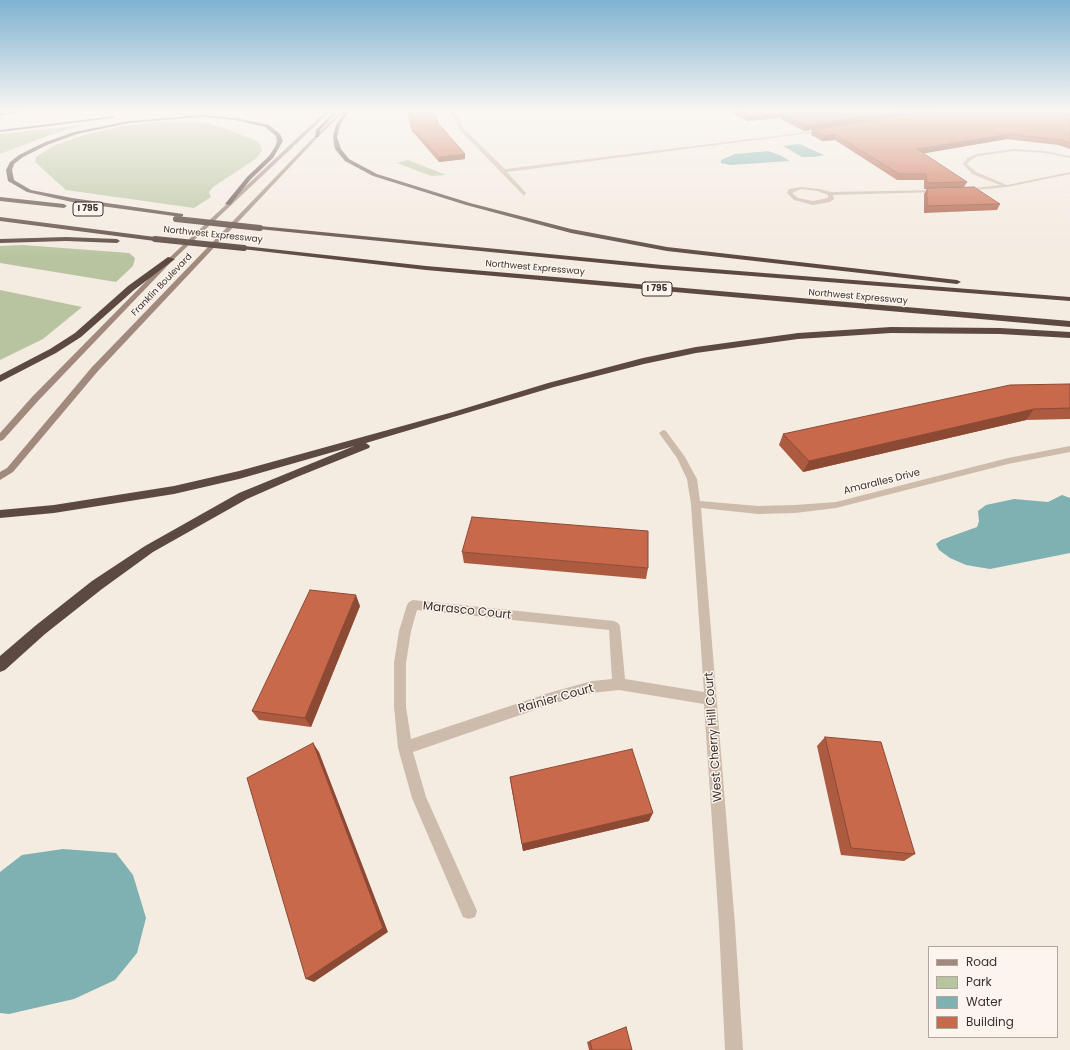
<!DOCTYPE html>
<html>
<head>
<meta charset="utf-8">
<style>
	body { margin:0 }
	#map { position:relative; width:1070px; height:1050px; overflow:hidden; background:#f4ebe1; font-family:Poppins,sans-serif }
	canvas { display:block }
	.legend { position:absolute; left:928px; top:946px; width:130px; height:92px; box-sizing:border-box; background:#fbf5ee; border:1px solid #aea6a0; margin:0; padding:5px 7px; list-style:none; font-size:12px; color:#3b302b }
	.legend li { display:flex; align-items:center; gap:8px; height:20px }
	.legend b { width:20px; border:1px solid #aea6a0 }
</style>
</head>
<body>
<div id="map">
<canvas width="1070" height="1050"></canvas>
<ul class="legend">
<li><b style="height:5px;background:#a18a7d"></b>Road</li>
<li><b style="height:11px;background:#b8c4a0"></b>Park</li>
<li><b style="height:11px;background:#7fb0b2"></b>Water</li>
<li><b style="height:11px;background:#c8694b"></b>Building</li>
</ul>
</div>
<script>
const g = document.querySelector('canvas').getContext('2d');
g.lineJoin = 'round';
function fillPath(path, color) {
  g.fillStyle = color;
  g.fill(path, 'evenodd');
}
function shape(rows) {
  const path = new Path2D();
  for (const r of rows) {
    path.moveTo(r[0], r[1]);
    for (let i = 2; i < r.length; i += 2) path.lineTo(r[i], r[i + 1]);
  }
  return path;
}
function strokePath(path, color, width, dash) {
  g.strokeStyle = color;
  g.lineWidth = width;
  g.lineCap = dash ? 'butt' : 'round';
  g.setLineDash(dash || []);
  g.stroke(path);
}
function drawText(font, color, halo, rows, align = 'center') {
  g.font = font + ' Poppins,sans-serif';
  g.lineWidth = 3;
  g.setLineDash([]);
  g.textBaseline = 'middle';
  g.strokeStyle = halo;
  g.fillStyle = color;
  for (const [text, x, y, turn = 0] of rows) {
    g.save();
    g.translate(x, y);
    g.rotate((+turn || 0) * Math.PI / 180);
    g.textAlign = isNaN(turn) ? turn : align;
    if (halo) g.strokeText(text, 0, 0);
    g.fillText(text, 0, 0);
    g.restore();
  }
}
fillPath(shape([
	[161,122,205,123,222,127,259,142,262,150,257,158,213,187,209,192,211,197,194,208,66,190,35,162,36,157,55,145,87,134,123,126],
	[84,125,50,135,0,154,0,134],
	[408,160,446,175,431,176,397,163],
	[23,245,129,253,135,258,133,266,116,282,0,263,0,246],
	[0,290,82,307,43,339,0,360]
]), '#b8c4a0');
fillPath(shape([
	[799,144,804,146,824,155,814,157,802,157,783,146],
	[768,151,780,155,790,161,730,165,721,163,721,160,735,154],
	[1062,495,1070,498,1070,553,990,569,966,565,950,558,939,550,936,544,941,540,977,527,979,521,978,511,986,505,1014,499,1048,502],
	[63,849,116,853,133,875,146,918,137,953,115,980,74,999,9,1014,0,1013,0,872,22,855]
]), '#7fb0b2');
fillPath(shape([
	[52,111,58,111,53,113,52,111],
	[450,111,454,111,463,128,505,169,824,130,826,131,507,172,526,193,524,196,460,130,450,111],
	[1013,149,1045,151,1070,156,1070,158,1045,153,1013,151,978,156,971,160,967,164,976,172,1007,185,1070,172,1070,174,1007,187,964,191,966,189,1000,185,972,174,963,164,967,158,977,154,1013,149],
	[801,187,819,189,831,192,938,190,940,191,938,192,833,195,834,199,830,202,813,205,794,200,787,193,789,189,801,187],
	[801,189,818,191,828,195,828,198,813,201,798,198,792,193,801,189],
	[663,430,666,431,685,457,697,479,700,501,758,506,795,505,836,502,1008,458,1070,446,1070,452,1008,464,836,508,795,513,758,514,701,508,735,925,743,1050,725,1050,719,925,704,704,619,690,592,693,552,704,413,752,426,797,477,911,475,917,469,919,463,917,412,798,398,748,394,707,394,663,399,631,407,605,409,602,413,600,614,621,618,623,620,626,625,679,704,692,691,504,687,479,677,458,659,433,663,430],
	[417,610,609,630,612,679,592,681,552,692,411,739,406,707,406,663,411,631,417,610]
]), '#cdbbac');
fillPath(shape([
	[326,111,331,111,173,260,38,401,3,440,0,441,0,433,32,397,169,258,326,111],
	[341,111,345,111,318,137,98,371,13,472,0,480,0,472,7,468,92,367,316,135,341,111]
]), '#a18a7d');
fillPath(shape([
	[332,111,336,111,336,114,320,130,319,137,315,137,316,130,332,114,332,111],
	[345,111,349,111,340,125,337,137,341,149,349,159,377,174,470,203,571,229,667,247,957,280,961,282,957,284,667,251,571,233,466,205,373,176,345,161,335,149,333,137,336,125,345,111],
	[202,115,235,118,269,125,280,134,283,141,273,158,251,179,230,205,225,204,247,177,269,156,275,147,277,141,276,136,265,127,235,120,202,117,129,123,77,134,47,145,23,157,14,164,12,170,14,180,31,190,72,198,183,214,183,216,181,217,72,202,27,192,8,181,6,170,10,162,19,155,43,143,74,132,129,121,202,115],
	[115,116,113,118,0,132,0,130,115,116],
	[0,197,64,204,67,206,64,208,0,201,0,197],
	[0,217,155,237,158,239,155,241,0,221,0,217],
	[260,226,662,265,1070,297,1070,301,662,269,258,229,257,228,260,226],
	[66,237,117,239,120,241,117,243,66,241,0,243,0,239,66,237],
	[244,246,426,266,1070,321,1070,327,426,270,242,249,242,247,244,246],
	[168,257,175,259,134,290,81,337,56,353,0,382,0,375,50,349,75,333,128,286,168,257],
	[891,327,1000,328,1070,332,1070,338,1000,334,891,333,798,339,696,353,644,364,554,387,366,443,370,446,369,448,297,477,247,499,153,552,102,589,45,634,5,670,0,672,0,656,35,626,92,581,145,546,239,493,354,446,239,479,174,494,54,513,0,518,0,510,54,505,174,486,239,471,453,412,548,383,643,358,696,347,798,333,891,327]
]), '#5c4a42');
strokePath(shape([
	[176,219,260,228],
	[155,239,244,248]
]), '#5c4a42', 6);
fillPath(shape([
	[407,111,434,111,438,123,465,154,465,159,439,162,412,131],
	[727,111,928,111,804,131,779,118,747,121],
	[931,111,1070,111,1070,149,1058,145,1007,139,923,153,967,182,964,187,1000,204,997,210,924,213,924,194,927,189,924,189,924,180,897,180,835,140,822,141,811,135,812,130],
	[1070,384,1070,419,1026,420,803,472,779,445,783,434],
	[462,552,648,568,646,579,464,563],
	[360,606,311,727,259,720,252,711],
	[825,737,915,854,904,861,841,855,817,746],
	[510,777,649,821,523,851,511,785],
	[626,1027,632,1050,589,1050,587,1042]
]), '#ac5a40');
fillPath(shape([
	[0,111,29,111,0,116],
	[900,111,928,111,804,131,805,126],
	[780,113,779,118,747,121,748,116],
	[1010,134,1007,139,915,155,917,149],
	[836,135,835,140,822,141,824,136],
	[465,154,465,159,439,162,439,157],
	[1034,409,1026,420,803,472,809,461],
	[356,595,360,606,311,727,305,718],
	[313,743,319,752,388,932,314,982,306,979],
	[653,813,649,821,523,851,522,844]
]), '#8c4a34');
const building = shape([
	[408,111,434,111,438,123,465,154,439,157,411,127,408,111],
	[738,111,900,111,805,126,780,113,748,116,738,111],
	[931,111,1053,111,1070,117,1070,143,1061,140,1010,134,917,149,967,182,927,183,926,174,899,174,836,135,824,136,812,130,931,111],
	[974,187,1000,204,927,206,927,188,974,187],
	[1070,384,1070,408,1034,409,809,461,783,434,1010,385,1070,384],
	[472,517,648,531,648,568,462,552,472,517],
	[310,590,356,595,305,718,252,711,310,590],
	[825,737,881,742,915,854,851,848,825,737],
	[313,743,383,928,306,979,247,778,313,743],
	[632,749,653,813,522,844,510,777,632,749],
	[626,1027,632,1050,592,1050,590,1041,626,1027]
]);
fillPath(building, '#c8694b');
strokePath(building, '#8c4a34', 1);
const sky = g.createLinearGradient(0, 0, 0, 258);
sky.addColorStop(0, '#7eb2d2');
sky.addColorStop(0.43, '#faf6f2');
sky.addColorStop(1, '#faf6f200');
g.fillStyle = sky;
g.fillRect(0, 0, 1070, 258);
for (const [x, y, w] of [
	[88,209,30],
	[657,289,30]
]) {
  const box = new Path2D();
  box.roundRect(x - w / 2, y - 7, w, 14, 3);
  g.fillStyle = '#fbf5ee';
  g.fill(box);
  strokePath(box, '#3b302b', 1);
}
drawText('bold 9px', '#3b302b', null, [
	["I 795",88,209],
	["I 795",657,289]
]);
drawText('9px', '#3b302b', '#fbf5ee', [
	["Northwest Expressway",213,235,6],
	["Northwest Expressway",535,268,5],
	["Franklin Boulevard",162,285,-46],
	["Northwest Expressway",858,297,5]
]);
drawText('10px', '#3b302b', '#fbf5ee', [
	["Amaralles Drive",882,482,-14]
]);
drawText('12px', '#3b302b', '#fbf5ee', [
	["Marasco Court",467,611,6],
	["Rainier Court",556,699,-16],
	["West Cherry Hill Court",714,737,-94]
]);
</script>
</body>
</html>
